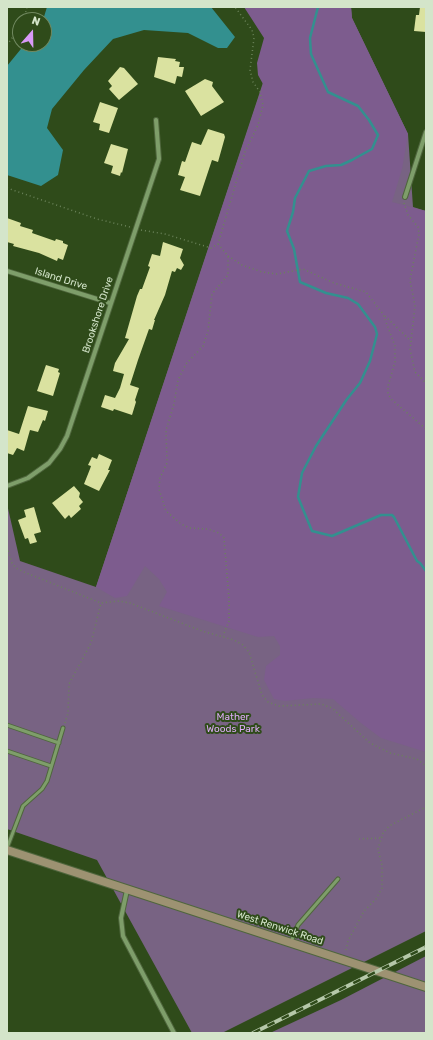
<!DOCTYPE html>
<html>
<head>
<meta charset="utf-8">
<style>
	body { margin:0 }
	#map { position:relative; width:433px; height:1040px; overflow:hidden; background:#2f4b1a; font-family:Rubik,sans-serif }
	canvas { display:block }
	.frame { position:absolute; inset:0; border:8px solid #d4e5ca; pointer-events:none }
	.north { position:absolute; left:12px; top:12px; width:40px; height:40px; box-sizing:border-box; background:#2f4b1a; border:1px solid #718960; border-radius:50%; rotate:20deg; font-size:11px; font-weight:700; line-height:16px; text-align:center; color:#d4e5ca }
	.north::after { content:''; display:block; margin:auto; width:14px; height:18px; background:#d99af8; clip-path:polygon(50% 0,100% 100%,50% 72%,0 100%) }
</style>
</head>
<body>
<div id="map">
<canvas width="433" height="1040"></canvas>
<div class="frame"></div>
<div class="north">N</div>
</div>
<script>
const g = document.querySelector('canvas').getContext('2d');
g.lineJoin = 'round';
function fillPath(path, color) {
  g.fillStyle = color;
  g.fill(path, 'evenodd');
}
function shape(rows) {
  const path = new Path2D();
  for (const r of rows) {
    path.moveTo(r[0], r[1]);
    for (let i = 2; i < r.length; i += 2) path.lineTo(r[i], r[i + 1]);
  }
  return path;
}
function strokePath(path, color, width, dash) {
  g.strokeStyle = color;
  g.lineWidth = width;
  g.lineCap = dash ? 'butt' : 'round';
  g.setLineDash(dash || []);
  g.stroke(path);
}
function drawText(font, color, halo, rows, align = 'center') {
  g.font = font + ' Rubik,sans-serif';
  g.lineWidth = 4;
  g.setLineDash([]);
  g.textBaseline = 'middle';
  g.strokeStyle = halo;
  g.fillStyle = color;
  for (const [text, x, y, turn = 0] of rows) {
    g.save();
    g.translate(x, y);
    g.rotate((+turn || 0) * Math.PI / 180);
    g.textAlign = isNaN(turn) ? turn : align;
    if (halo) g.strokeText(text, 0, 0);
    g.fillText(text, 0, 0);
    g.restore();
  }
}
fillPath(shape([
	[288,7,351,7,352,18,408,134,413,207,426,211,426,931,222,1033,192,1033,97,860,7,829,7,504,20,561,96,587],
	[426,956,426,1033,270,1033,341,1000]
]), '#786383');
fillPath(shape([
	[244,7,351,7,352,18,408,134,402,169,392,202,426,211,426,752,381,738,361,723,333,699,313,698,285,701,274,699,264,680,266,666,280,655,280,646,274,636,258,637,159,606,167,592,159,579,145,566,127,596,115,598,96,587,263,84,258,75,257,63,264,38]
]), '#7d5c8e');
fillPath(shape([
	[47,7,211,7,235,37,227,48,218,48,188,33,144,30,113,39,84,70,52,109,47,128,63,150,58,175,41,186,7,175,7,66,25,44,44,44,43,20]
]), '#33908f');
strokePath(shape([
	[318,7,310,38,311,54,328,92,358,106,369,120,378,135,372,149,352,160,341,165,326,166,309,171,295,198,293,212,287,231,294,249,300,282,326,293,348,298,358,304,375,327,377,334,370,361,360,383,347,399,316,446,302,473,298,497,312,531,332,536,381,515,392,515,394,517,417,561,420,563,426,571]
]), '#33908f', 2.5);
fillPath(shape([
	[420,7,426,7,426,32,414,31,416,15,419,15],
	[158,57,176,59,175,61,180,62,179,67,184,67,182,77,177,76,175,84,154,77],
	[120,67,124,68,138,84,119,100,109,89,112,86,108,81],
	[205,79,213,82,212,86,224,102,201,116,185,91],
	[100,102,118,108,109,133,99,130,100,124,93,122],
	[208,129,224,134,225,137,218,162,212,160,200,196,180,190,185,177,178,175,182,161,185,162,192,142,201,145],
	[111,144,128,149,122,173,121,172,120,176,111,173,113,166,104,163],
	[7,218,21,223,20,226,33,230,32,233,55,241,56,239,63,241,63,243,68,245,63,260,58,258,57,261,39,253,13,246,14,244,7,242],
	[163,242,183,249,180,258,184,265,181,270,177,268,175,272,172,271,165,295,154,320,155,320,152,330,149,329,138,360,130,385,139,388,135,400,136,402,132,415,114,409,113,411,101,407,105,395,115,398,120,388,124,374,113,371,115,363,129,339,125,338,137,296,140,289,142,289,150,267,148,266,152,254,160,256],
	[46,365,59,369,58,372,60,373,53,396,37,391],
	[28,406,48,411,45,421,43,420,38,432,30,430,24,451,17,448,13,455,7,453,7,430,19,434],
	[99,454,112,460,108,470,110,470,99,491,84,484,90,469,91,466,88,465,92,457,97,459],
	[74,486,80,493,79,497,83,502,79,506,81,509,71,518,69,515,65,519,52,503],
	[34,507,41,532,34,534,37,542,30,544,28,538,25,539,18,520,26,517,24,510]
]), '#dae2a0');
const lane = shape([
	[7,725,59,743],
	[7,751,51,766],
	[7,848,23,806,42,789,47,781,63,728],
	[291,942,298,925,338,879]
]);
const street = shape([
	[405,197,426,132],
	[7,271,110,303],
	[7,486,28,478,49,463,60,449,67,436,159,159,156,120],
	[127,890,121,918,123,936,174,1033]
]);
const secondary = shape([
	[7,850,426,987]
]);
strokePath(lane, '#4f663d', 5);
strokePath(street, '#4f663d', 6);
strokePath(secondary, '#4f663d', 10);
strokePath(shape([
	[24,20,27,7],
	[7,45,20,27],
	[7,188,97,219,130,227],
	[404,203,408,215,418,227,419,234,410,280,415,306,411,341],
	[141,230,165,234,211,248,218,244,245,152,258,125,263,105,260,92,253,82,250,70,254,38,252,30,235,7],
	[218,244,228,256,228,275,212,294,208,331,203,346,186,364,178,380,174,404,166,430,167,463,160,478,159,489,166,511,181,524,190,528,208,529,219,533,224,538,229,599,229,621,223,636],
	[228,256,242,265,262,272,277,274,303,269,334,283,366,292,383,314,395,346,395,362,388,386,388,393,391,399,426,429],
	[385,316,411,341,410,349,415,372,426,383],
	[7,547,12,563,16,568,24,572,101,603,119,601,130,603,202,631,234,640,243,645,249,652,262,695,268,702,279,706,321,704,332,708,370,743,390,753,417,759,426,766],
	[65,723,68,713,69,684,91,643,101,603],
	[359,839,380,838],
	[346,950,348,941,364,911,376,899,382,888,382,865,378,849,383,833,389,826,426,807]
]), '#6b835a', 1.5, [1, 3]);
strokePath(lane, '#7e9e6a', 3);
strokePath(street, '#7e9e6a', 4);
strokePath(secondary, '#9d9272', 8);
const rail = shape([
	[253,1033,426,947]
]);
strokePath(rail, '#b5c8a9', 4);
strokePath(rail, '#2f4b1a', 2.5, [8]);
drawText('10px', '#d4e5ca', '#2f4b1a', [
	["Island Drive",61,279,17],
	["Brookshore Drive",98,315,-72],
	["West Renwick Road",280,928,18]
]);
drawText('10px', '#deacf8', '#2f4b1a', [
	["Mather",233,717],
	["Woods Park",233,729]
]);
</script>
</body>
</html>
